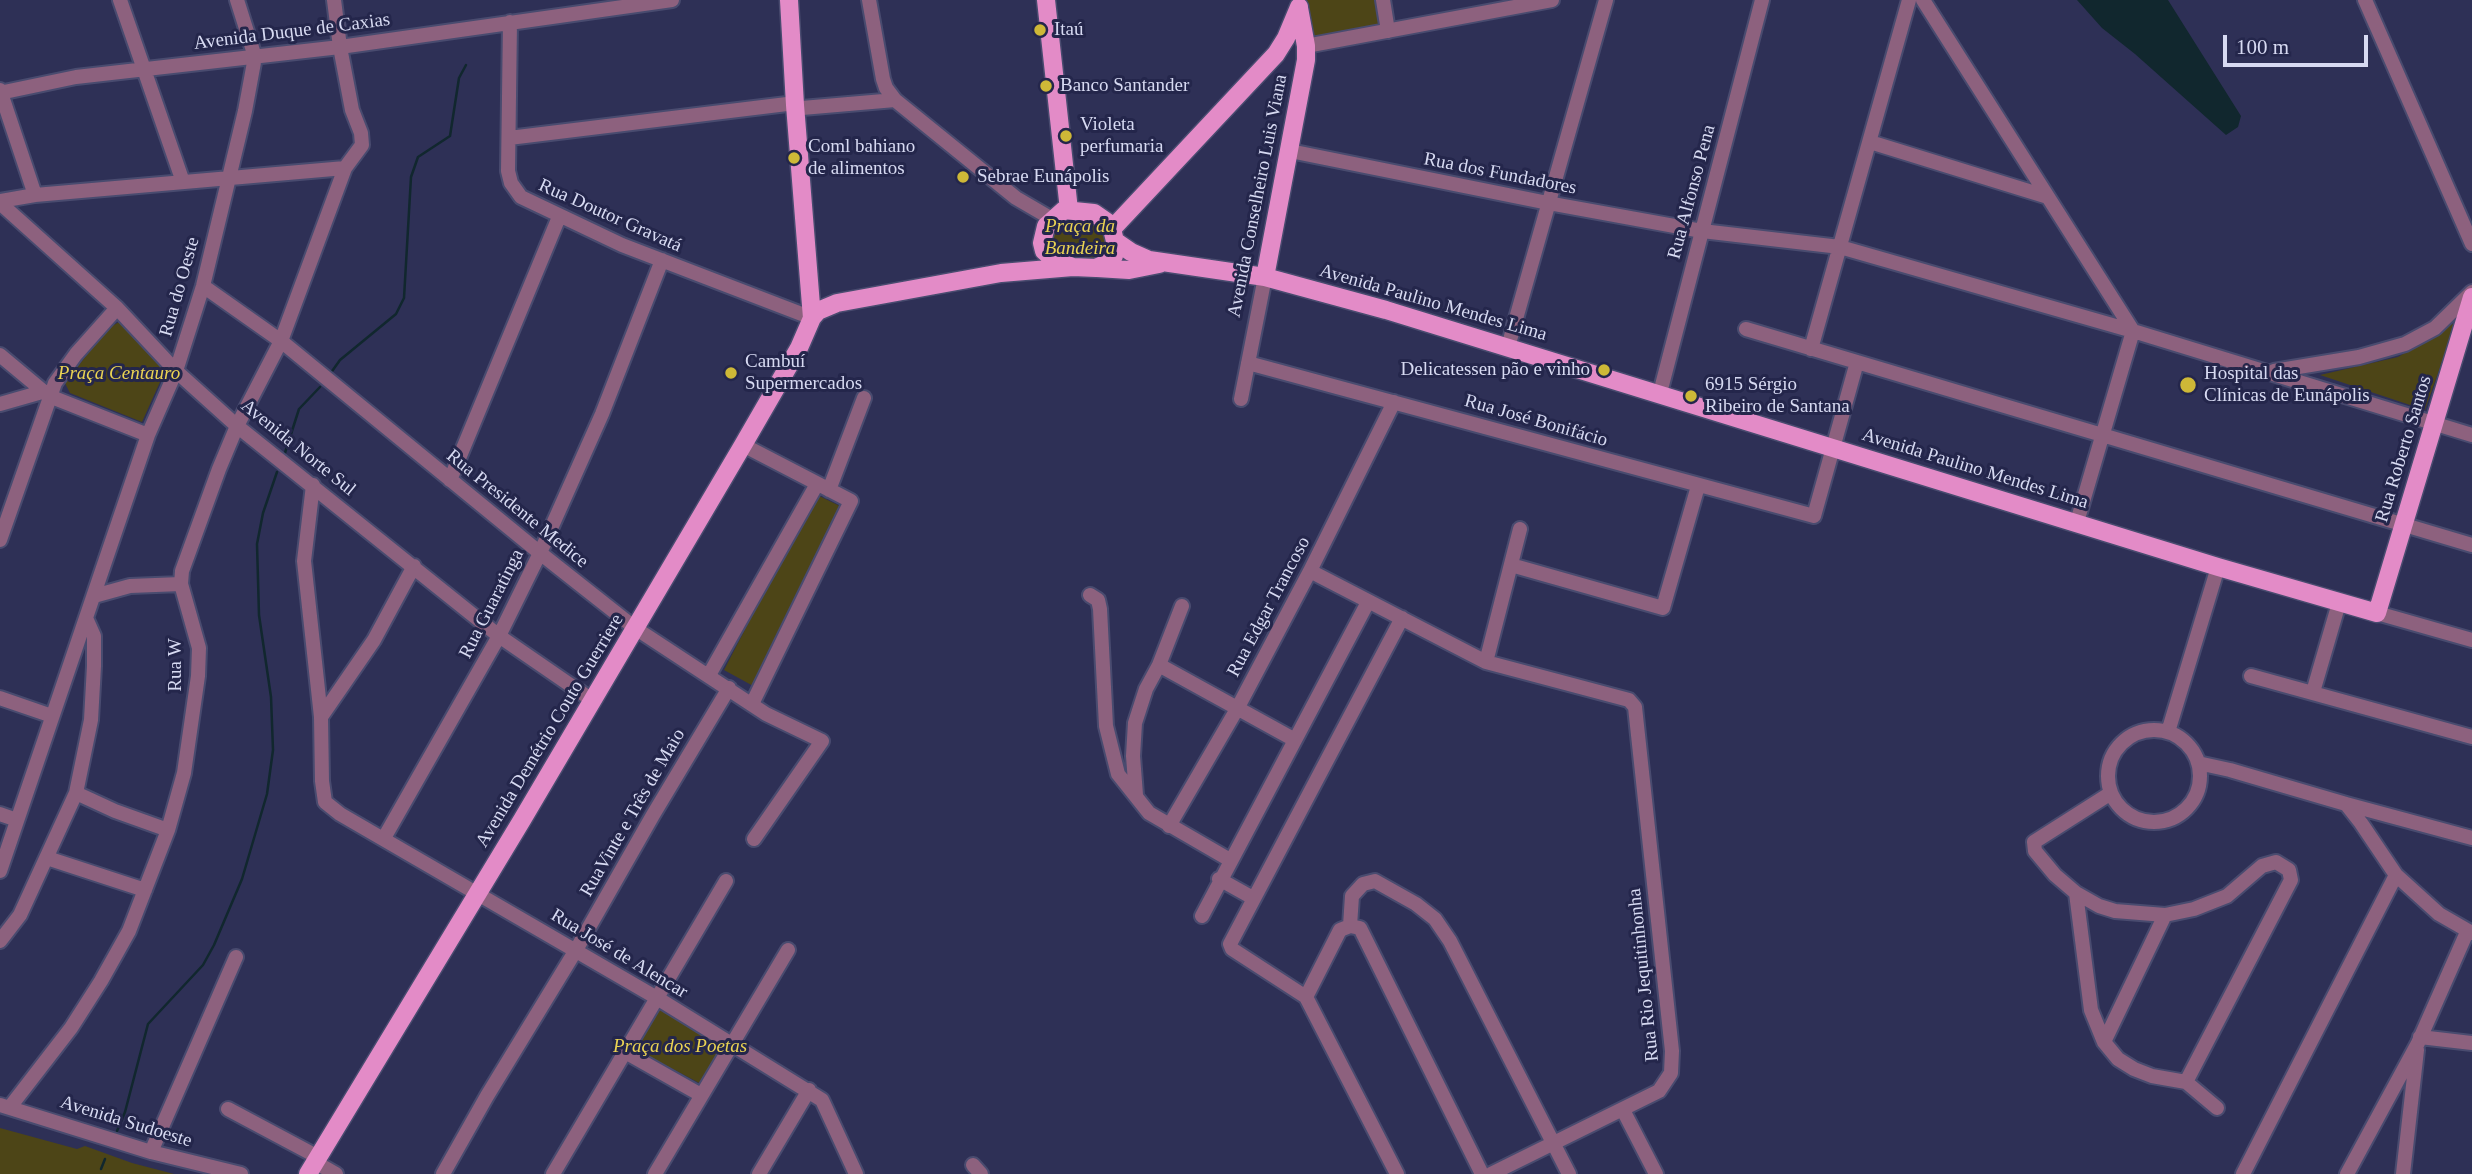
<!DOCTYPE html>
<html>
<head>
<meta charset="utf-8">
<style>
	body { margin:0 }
	#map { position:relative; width:2472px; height:1174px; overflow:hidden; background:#2e3056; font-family:Georgia,serif }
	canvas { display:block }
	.scale { position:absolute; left:2223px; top:35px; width:145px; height:32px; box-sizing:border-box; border:4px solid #d7daf2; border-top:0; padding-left:9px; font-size:21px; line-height:24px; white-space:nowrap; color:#d7daf2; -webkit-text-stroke:5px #24264b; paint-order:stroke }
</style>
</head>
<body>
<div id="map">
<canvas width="2472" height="1174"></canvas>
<div class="scale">100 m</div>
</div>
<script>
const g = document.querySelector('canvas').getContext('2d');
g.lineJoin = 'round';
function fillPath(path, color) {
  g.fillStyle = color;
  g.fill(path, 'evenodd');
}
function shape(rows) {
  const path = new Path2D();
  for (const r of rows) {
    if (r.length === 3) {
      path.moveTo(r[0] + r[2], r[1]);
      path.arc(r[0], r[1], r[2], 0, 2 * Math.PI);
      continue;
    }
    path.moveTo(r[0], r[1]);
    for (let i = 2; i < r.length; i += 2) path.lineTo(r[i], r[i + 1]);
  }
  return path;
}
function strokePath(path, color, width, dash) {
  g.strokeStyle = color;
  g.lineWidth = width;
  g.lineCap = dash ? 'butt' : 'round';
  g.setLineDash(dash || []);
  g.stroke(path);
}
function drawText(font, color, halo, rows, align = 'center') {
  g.font = font + ' Georgia,serif';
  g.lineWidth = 6;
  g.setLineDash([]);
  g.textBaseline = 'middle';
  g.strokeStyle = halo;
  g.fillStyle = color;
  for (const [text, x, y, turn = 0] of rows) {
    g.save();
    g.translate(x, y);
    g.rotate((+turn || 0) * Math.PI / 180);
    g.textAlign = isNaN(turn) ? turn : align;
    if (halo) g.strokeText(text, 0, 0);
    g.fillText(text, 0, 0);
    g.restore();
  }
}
fillPath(shape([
	[1305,0,1377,0,1381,27,1312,37],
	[1089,215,1107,231,1105,257,1093,263,1069,259,1051,249,1049,230,1055,221],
	[119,322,165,371,142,422,70,393,65,383,107,329],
	[2456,322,2425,410,2320,375,2398,357],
	[815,494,844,508,755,687,724,670],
	[658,1009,724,1045,703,1085,637,1050],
	[0,1128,77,1149,85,1146,132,1163,174,1174,0,1174]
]), '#4d4517');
fillPath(shape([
	[2077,0,2168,0,2241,116,2238,127,2226,135,2135,54,2102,28]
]), '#11272e');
strokePath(shape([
	[330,374,340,360,396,314,404,298,411,177,418,157,450,136,459,78,466,65],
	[284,456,299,409,320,387],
	[117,1131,125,1112,148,1024,203,965,214,945,242,879,267,794,273,750,271,697,259,615,257,544,263,513,277,472],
	[101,1169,105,1159]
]), '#11272e', 2.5);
const minor = shape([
	[120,0,183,182],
	[869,0,883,79,886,88,895,100,1016,198,1052,219],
	[1383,0,1388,31],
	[1923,0,2133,331],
	[2365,0,2472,244],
	[510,22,508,171,511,183,521,197,622,245,812,318],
	[1306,46,1552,0],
	[0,90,35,195],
	[0,93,76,77,340,47,672,0],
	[509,138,787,104,802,108,895,100],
	[1870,142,2048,197],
	[1290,151,1548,203,1702,231,1840,247,2133,331,2472,435],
	[0,201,35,195,345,168],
	[0,203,117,308,176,371,237,426,499,636,592,700],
	[203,286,281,341,540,553,635,628,766,714,822,741,754,839],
	[1746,329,2472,545],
	[1508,347,1606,0],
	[1811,349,1909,0],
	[0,355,49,396,148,435],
	[1248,363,1814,516,1857,362],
	[2274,371,2359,357,2405,344,2435,328,2472,292],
	[1660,393,1762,0],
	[1241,399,1265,277],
	[0,404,42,392],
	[743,445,851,501,752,704],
	[450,480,559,217],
	[313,485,304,561,321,717,322,781,325,802,340,814,657,998,822,1100,856,1174],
	[829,490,864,398],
	[2077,522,2133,331],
	[0,540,55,383,76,354,117,308],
	[1511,565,1663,608,1698,486],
	[1310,571,1486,662,1629,700,1635,707,1672,1051,1671,1073,1659,1091,1491,1174],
	[1090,595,1098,600,1100,609,1106,726,1118,774,1149,813,1230,860],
	[94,596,130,586,181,584],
	[2377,613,2472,640],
	[1486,662,1520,529],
	[1159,665,1295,740],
	[709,675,817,484],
	[2251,676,2472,737],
	[2313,692,2339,603],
	[0,698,52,716],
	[321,717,374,640,414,566],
	[2154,776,46],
	[2168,732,2218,567],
	[2198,763,2230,770,2346,804,2361,823,2396,875,2439,914,2472,933],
	[76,793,115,811,168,830],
	[2111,793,2034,842,2035,851,2055,875,2076,893,2099,906,2115,911,2165,915,2194,909,2227,896,2262,866,2276,862,2289,870,2291,880,2186,1082],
	[1136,795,1133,756,1135,723,1146,689,1159,665,1182,606],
	[2346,804,2472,838],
	[0,814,17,820],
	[1169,826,1237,709,1310,571,1394,402],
	[384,838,499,636,540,553,602,414,662,260],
	[47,858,145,890],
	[0,871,148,435,176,371,203,286,245,111,255,57,237,0],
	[1219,879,1253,898],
	[2076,893,2091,1010,2104,1042,2118,1059,2134,1069,2152,1076,2186,1082,2217,1108],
	[1202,916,1368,602],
	[1350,926,1352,896,1363,884,1375,881,1416,904,1435,919,1450,941,1569,1174],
	[0,941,20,915,76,793,91,720,94,666,94,636,86,618],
	[1306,997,1340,930,1350,926,1360,928,1482,1174],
	[2420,1037,2472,1043],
	[2104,1042,2165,915],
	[625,1052,701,1095],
	[0,1105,151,1152,241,1174],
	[10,1107,71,1028,101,981,129,931,168,830,184,773,198,676,199,648,181,584,182,571,219,469,237,426,281,341,345,168,362,145,361,133,352,110,340,47,334,0],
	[228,1109,318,1157],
	[1623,1110,1656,1174],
	[151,1152,236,957],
	[315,1162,336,1174],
	[973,1165,981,1174],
	[443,1174,487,1096,576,950,653,815,729,688],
	[553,1174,726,881],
	[655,1174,788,950],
	[759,1174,809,1090],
	[1397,1174,1306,997,1232,949,1230,944,1402,618],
	[2243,1174,2396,875],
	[2347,1174,2418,1043,2467,932],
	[2403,1174,2417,1050]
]);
const major = shape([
	[789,0,795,105,812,318],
	[1046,0,1069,210],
	[1064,210,1094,213,1107,222,1112,229,1115,241,1114,256,1109,262,1096,268,1073,267,1053,259,1044,251,1042,243,1046,226,1064,210],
	[1112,229,1276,54,1286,38,1299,7],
	[1115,241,1131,252,1149,260,1265,277,1386,310,2218,567,2377,613,2472,297],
	[1097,268,1129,270,1159,264],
	[1265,277,1306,60,1306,46,1299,8],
	[308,1174,522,820,743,445,799,348,812,318,818,311,837,303,1001,273,1073,267]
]);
strokePath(minor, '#494b6f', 18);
strokePath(major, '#494b6f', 21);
strokePath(minor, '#8d617e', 14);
strokePath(major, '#e38bc7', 18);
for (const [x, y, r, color] of [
	[1040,30,7,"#ceb837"],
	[1046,86,7,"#ceb837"],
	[1066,136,7,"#ceb837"],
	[794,158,7,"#ceb837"],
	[963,177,7,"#ceb837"],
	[1604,370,7,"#ceb837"],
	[731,373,7,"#ceb837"],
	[2188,385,9,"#ceb837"],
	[1691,396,7,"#ceb837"]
]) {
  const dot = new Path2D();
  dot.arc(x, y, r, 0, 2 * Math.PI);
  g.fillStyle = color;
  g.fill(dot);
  strokePath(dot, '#24264b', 2.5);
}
drawText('19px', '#d7daf2', '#24264b', [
	["Itaú",1054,30],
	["Banco Santander",1060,86],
	["Violeta",1080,125],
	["perfumaria",1080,147],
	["Coml bahiano",808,147],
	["de alimentos",808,169],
	["Sebrae Eunápolis",977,177],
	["Cambuí",745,362],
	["Supermercados",745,384],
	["Delicatessen pão e vinho",1590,370,"right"],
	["Hospital das",2204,374],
	["Clínicas de Eunápolis",2204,396],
	["6915 Sérgio",1705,385],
	["Ribeiro de Santana",1705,407]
], 'left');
drawText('19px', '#d7daf2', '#24264b', [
	["Avenida Duque de Caxias",292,32,-7],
	["Rua dos Fundadores",1500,174,11],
	["Rua Alfonso Pena",1692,192,-75],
	["Avenida Conselheiro Luis Viana",1258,196,-79],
	["Rua Doutor Gravatá",610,216,24],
	["Rua do Oeste",180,287,-74],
	["Avenida Paulino Mendes Lima",1433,303,16],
	["Rua José Bonifácio",1536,421,16],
	["Avenida Norte Sul",298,448,39],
	["Rua Roberto Santos",2404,449,-73],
	["Avenida Paulino Mendes Lima",1975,469,17],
	["Rua Presidente Medice",517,509,39],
	["Rua Guaratinga",492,604,-63],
	["Rua Edgar Trancoso",1269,607,-62],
	["Rua W",176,665,-90],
	["Avenida Demétrio Couto Guerriere",550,731,-59],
	["RuaVinte e Três de Maio",633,813,-60],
	["Rua José de Alencar",619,954,31],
	["Rua Rio Jequitinhonha",1644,975,-96],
	["Avenida Sudoeste",126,1122,17]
]);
drawText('italic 19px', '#ead353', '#24264b', [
	["Praça da",1080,227],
	["Bandeira",1080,249],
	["Praça Centauro",119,374],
	["Praça dos Poetas",680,1047]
]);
</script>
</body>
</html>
